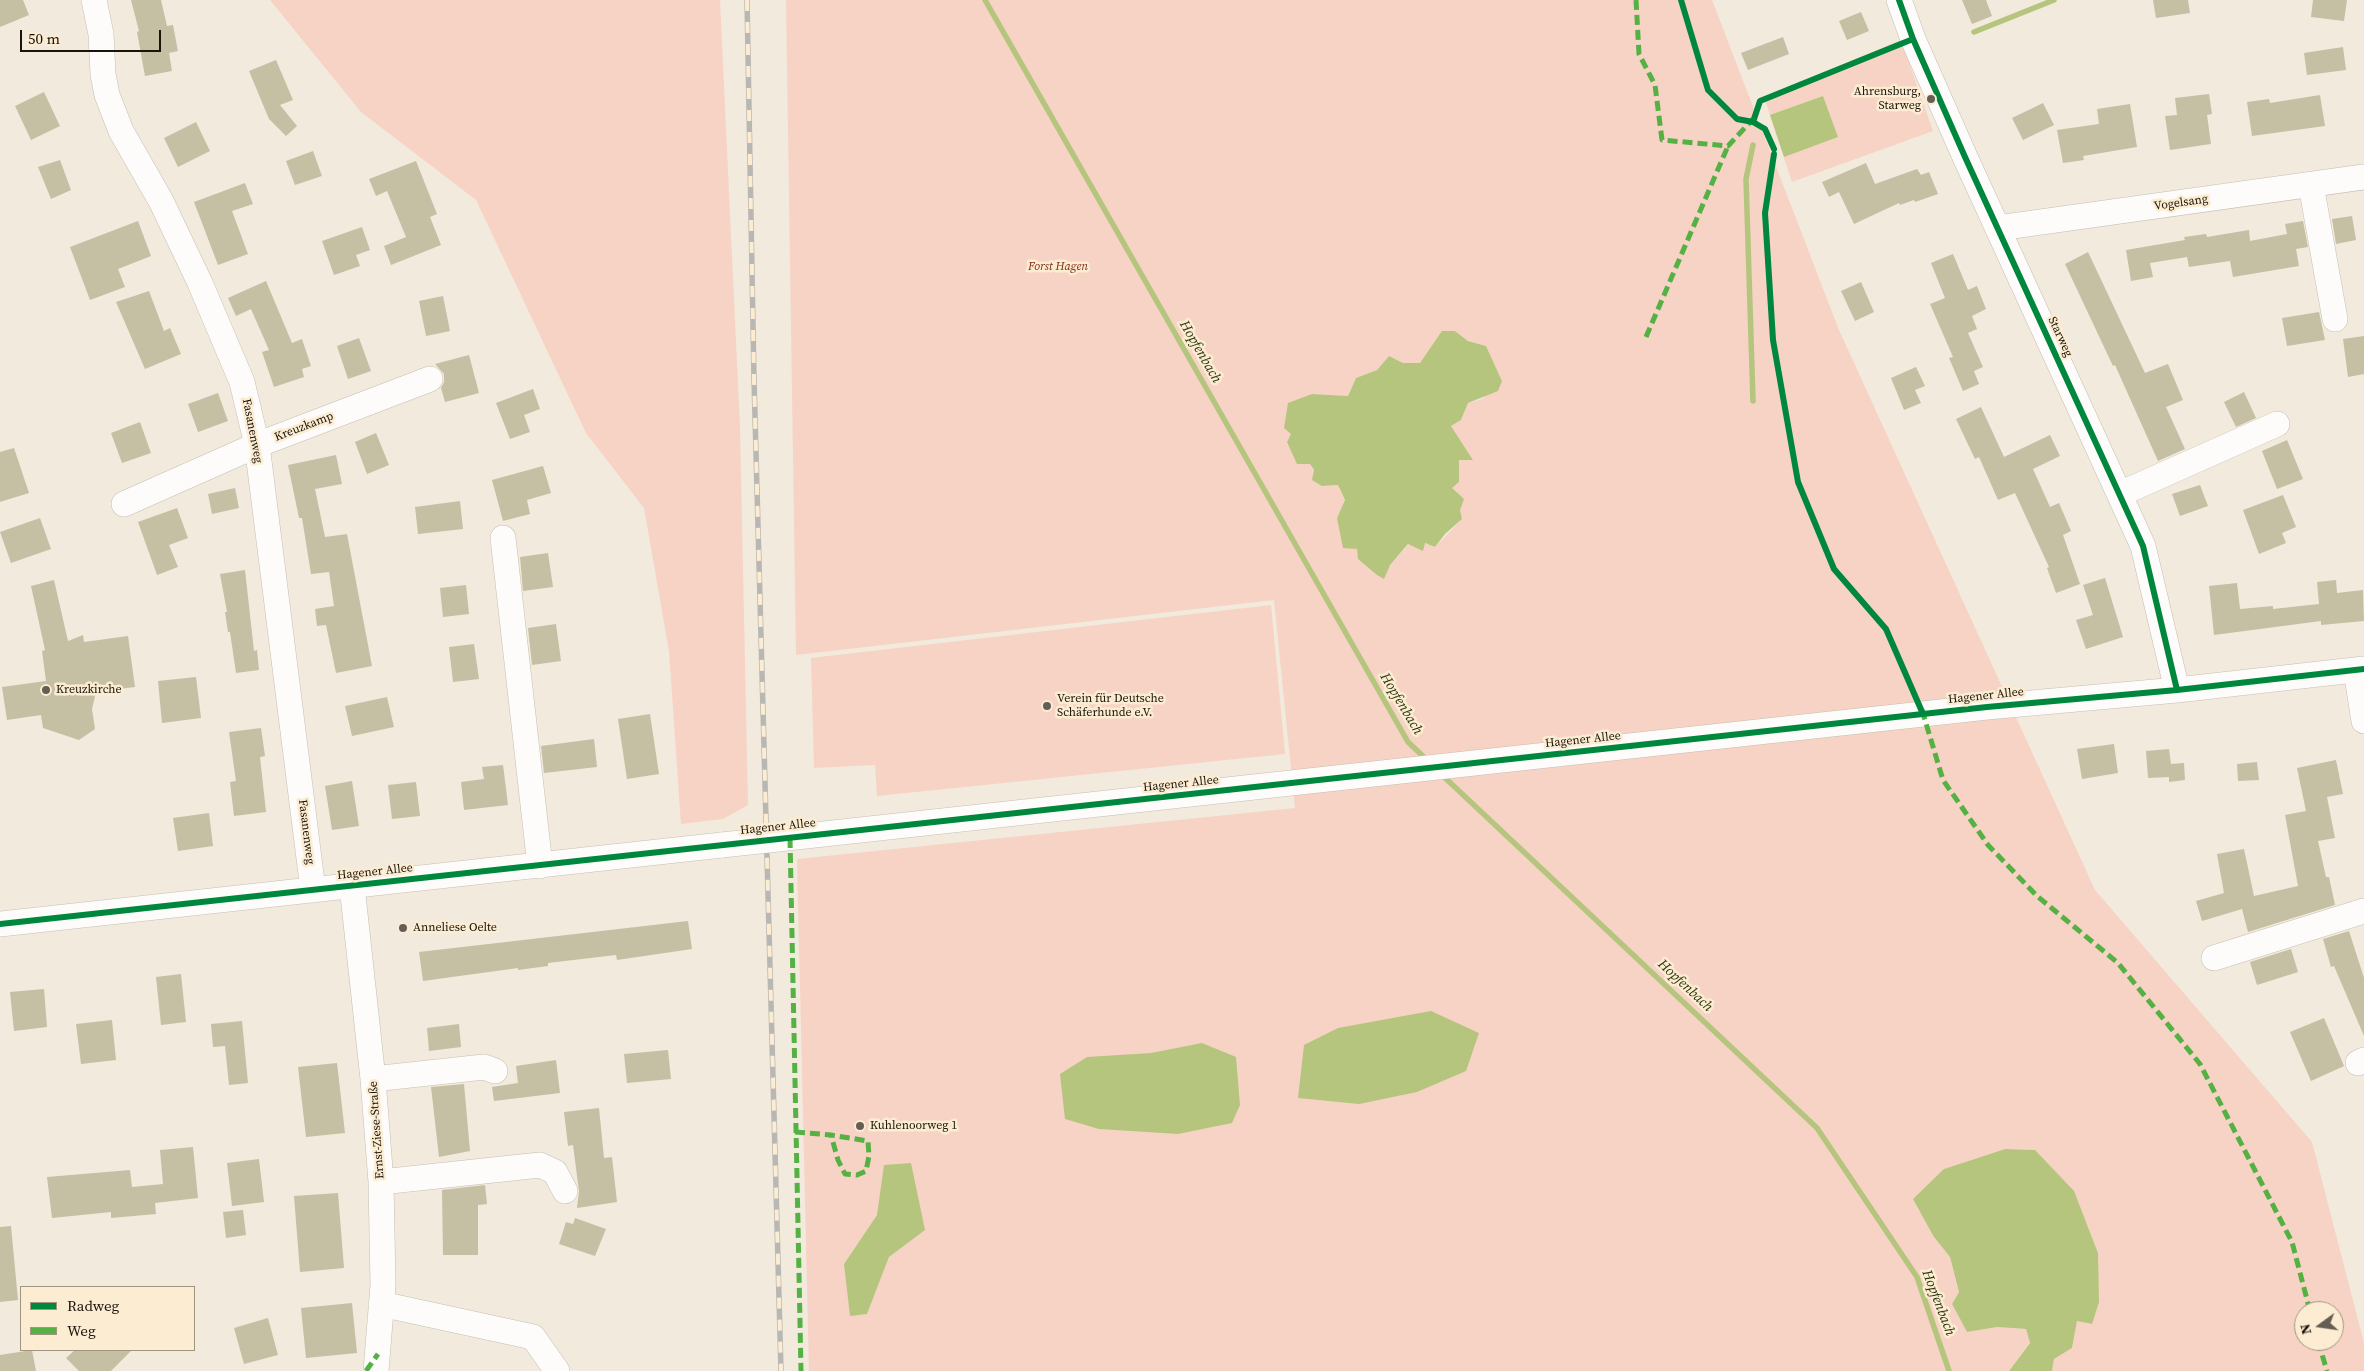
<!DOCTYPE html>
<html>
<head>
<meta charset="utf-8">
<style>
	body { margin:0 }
	#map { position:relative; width:2364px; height:1371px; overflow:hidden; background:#f2eadc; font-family:"Source Serif 4",serif }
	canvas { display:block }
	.legend { position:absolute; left:20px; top:1286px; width:175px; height:65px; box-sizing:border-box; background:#fcecd2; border:1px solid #a19582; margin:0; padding:6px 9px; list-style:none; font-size:15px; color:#19130a }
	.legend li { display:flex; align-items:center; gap:10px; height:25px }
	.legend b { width:25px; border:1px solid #a19582 }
	.north { position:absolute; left:2294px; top:1301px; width:50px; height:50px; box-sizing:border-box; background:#fcecd2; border:1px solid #a19582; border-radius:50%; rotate:256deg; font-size:14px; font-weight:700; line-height:20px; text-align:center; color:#19130a }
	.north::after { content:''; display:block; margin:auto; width:18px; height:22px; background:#655e54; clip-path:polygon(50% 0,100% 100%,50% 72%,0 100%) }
	.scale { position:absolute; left:20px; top:30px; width:141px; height:22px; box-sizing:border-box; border:2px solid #19130a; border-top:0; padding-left:6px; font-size:15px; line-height:18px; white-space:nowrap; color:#19130a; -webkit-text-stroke:4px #fcecd2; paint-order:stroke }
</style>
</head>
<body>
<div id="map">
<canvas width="2364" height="1371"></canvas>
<ul class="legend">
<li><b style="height:6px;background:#00873e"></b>Radweg</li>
<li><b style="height:6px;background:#55b144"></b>Weg</li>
</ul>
<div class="north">N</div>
<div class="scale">50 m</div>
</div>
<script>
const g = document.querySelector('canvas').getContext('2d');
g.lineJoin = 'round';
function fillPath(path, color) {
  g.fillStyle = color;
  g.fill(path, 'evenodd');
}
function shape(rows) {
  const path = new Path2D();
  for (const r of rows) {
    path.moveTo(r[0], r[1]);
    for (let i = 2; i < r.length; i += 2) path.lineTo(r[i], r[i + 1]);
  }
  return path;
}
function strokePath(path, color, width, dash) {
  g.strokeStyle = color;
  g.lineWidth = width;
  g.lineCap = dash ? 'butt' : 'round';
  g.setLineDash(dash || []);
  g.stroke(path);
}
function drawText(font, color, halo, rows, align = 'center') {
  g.font = font + ' "Source Serif 4",serif';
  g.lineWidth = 5;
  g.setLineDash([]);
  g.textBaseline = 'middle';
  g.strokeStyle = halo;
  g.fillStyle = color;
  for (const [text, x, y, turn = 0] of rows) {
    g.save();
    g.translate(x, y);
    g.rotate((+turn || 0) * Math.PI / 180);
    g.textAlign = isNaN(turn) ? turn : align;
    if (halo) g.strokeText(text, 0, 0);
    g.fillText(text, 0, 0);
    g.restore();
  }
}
fillPath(shape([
	[270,0,720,0,740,427,748,805,723,819,681,824,669,651,644,508,586,433,476,200,361,112],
	[786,0,1712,0,1839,330,2095,890,2312,1142,2364,1343,2364,1371,2052,1371,2054,1359,2072,1348,2077,1321,2092,1324,2098,1253,2087,1225,2035,1150,2005,1149,1944,1169,1934,1237,1950,1257,1959,1292,1952,1304,1967,1332,1997,1327,2026,1329,2030,1342,2009,1371,809,1371,797,859,1295,808,1274,600,796,655],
	[1455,331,1468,341,1486,346,1502,381,1482,399,1468,403,1461,420,1451,426,1473,460,1459,460,1459,469,1452,488,1462,519,1435,547,1424,543,1423,550,1409,544,1390,565,1357,549,1337,518,1345,501,1338,485,1322,486,1310,464,1287,442,1312,394,1348,396,1356,378,1377,370,1389,356,1403,363,1420,363,1440,337],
	[877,1215,925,1229,889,1257,867,1314,844,1264],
	[2304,1311,2334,1311,2334,1341,2304,1341],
	[1901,40,1933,131,1792,182,1764,97],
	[1271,605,1285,754,877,796,875,765,814,768,811,658]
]), '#f7d3c5');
fillPath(shape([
	[1823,96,1838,137,1784,157,1770,115],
	[1442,331,1455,331,1468,341,1486,346,1502,381,1498,391,1468,403,1461,420,1451,426,1473,460,1459,460,1459,482,1452,488,1464,499,1460,510,1462,519,1445,534,1435,547,1425,543,1423,551,1408,544,1390,565,1384,579,1377,575,1358,559,1357,549,1343,548,1337,518,1345,500,1338,485,1322,486,1312,480,1314,470,1310,464,1297,464,1287,442,1291,434,1284,428,1288,403,1312,394,1348,396,1356,378,1377,370,1389,356,1403,363,1420,363],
	[1431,1011,1479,1033,1466,1071,1417,1092,1359,1104,1298,1098,1304,1045,1338,1028],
	[1202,1043,1236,1057,1240,1105,1232,1123,1178,1134,1099,1129,1065,1119,1060,1074,1087,1057,1151,1053],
	[2005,1149,2035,1150,2074,1191,2098,1253,2099,1302,2092,1324,2077,1321,2072,1348,2054,1359,2052,1371,2009,1371,2030,1343,2026,1329,1997,1327,1967,1332,1952,1304,1959,1292,1950,1257,1934,1237,1913,1199,1944,1169],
	[911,1163,925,1230,889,1257,867,1314,850,1316,844,1264,877,1215,884,1165]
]), '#b5c57e');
strokePath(shape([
	[985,0,1408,742,1427,760],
	[1974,32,2054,0],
	[1753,145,1746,179,1753,401],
	[1441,774,1817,1128,1917,1277,1949,1371]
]), '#b5c57e', 5.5);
fillPath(shape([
	[0,0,23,0,29,15,0,27],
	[131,0,161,0,167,26,173,25,178,51,169,53,172,71,145,76,137,32,139,31],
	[1962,0,1986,0,1992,16,1972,24],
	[2153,0,2188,0,2190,13,2156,18],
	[2313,0,2347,0,2344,21,2311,17],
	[1861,12,1869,31,1847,40,1839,21],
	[1783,37,1789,54,1748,70,1741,53],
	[2343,47,2346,70,2307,75,2304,53],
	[276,60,293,100,280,105,297,126,286,136,269,119,249,71],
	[44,92,60,126,31,140,15,106],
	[2209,94,2212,114,2207,115,2211,144,2170,150,2165,116,2177,115,2175,98],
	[2320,95,2325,126,2252,136,2247,102,2269,99,2270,103],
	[2043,103,2054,125,2023,140,2012,118],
	[2130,104,2137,147,2083,156,2084,160,2063,163,2057,130,2099,124,2097,109],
	[196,122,210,151,178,167,164,138],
	[313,151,322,176,295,185,286,161],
	[60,160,71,190,51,199,38,167],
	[416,161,437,214,430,217,441,245,391,265,384,246,406,237,387,191,376,196,369,179],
	[1866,163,1875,184,1917,169,1921,175,1929,172,1938,194,1915,202,1914,200,1900,205,1899,203,1854,224,1839,192,1829,197,1822,182],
	[245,183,253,204,232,211,248,254,218,265,194,202],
	[2352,216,2356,240,2336,244,2332,219],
	[138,221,151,256,118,269,125,287,90,300,70,247],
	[2303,221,2308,247,2296,249,2299,266,2233,277,2230,261,2189,267,2187,257,2150,263,2153,277,2131,281,2126,250,2185,240,2184,237,2206,234,2207,237,2249,230,2250,241,2287,234,2285,224],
	[362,227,370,250,356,255,360,266,334,275,322,241],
	[2088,252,2145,373,2168,364,2183,400,2166,407,2185,449,2158,461,2115,365,2113,366,2065,264],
	[1953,254,1968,290,1977,286,1986,309,1972,316,1977,329,1968,333,1983,367,1974,371,1979,384,1963,391,1949,358,1953,357,1930,304,1945,298,1931,263],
	[266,281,292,343,302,339,311,366,302,369,304,377,274,387,262,352,269,350,251,309,236,316,228,298],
	[1861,282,1874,312,1855,321,1841,291],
	[149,291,164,331,170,328,181,354,145,369,116,302],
	[443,296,450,331,426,336,419,301],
	[2319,312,2325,340,2287,346,2282,318],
	[2364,336,2364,374,2348,377,2343,339],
	[359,338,371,371,348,379,337,346],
	[469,355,479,393,445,402,441,388,444,382,444,374,435,364],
	[1916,367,1925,386,1915,390,1921,403,1904,410,1891,378],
	[533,389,540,409,524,415,530,432,510,439,496,403],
	[2244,392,2256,418,2236,427,2224,402],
	[218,393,228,421,198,432,188,404],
	[1981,407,2004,457,2050,435,2060,456,2033,469,2050,507,2059,503,2071,531,2063,535,2080,584,2056,593,2047,568,2049,567,2015,493,1998,500,1979,457,1975,459,1956,419],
	[140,422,151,453,122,463,111,433],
	[376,433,389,465,367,474,355,442],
	[2287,440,2303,479,2277,489,2262,451],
	[14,448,29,493,0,502,0,452],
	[336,455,342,484,315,489,325,537,347,534,372,666,336,673,326,625,317,626,315,609,334,606,329,572,311,574,302,518,299,518,288,465],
	[543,466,551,493,527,500,530,514,503,521,492,480],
	[2200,485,2208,506,2180,516,2172,494],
	[235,488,239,508,212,514,208,494],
	[2283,495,2296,527,2282,533,2286,543,2259,554,2243,510],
	[460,501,463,529,418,534,415,507],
	[177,508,188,538,169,545,178,567,157,575,138,522],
	[40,518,51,549,11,563,0,532],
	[548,553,553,587,523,591,520,557],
	[245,570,254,651,257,650,259,670,236,673,230,632,228,632,225,612,227,612,220,574],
	[2105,578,2123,637,2086,649,2076,620,2093,615,2083,585],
	[54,580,68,641,83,635,84,642,128,636,135,687,96,692,92,709,95,729,79,740,43,728,41,715,7,720,2,687,46,681,42,651,45,650,31,586],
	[2336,580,2337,593,2363,590,2364,621,2321,625,2321,621,2214,635,2209,586,2237,583,2240,609,2273,606,2273,609,2319,604,2317,582],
	[466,585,469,614,443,617,440,588],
	[556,624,561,661,532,665,528,628],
	[474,644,479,679,453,682,449,647],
	[196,677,201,718,162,723,158,681],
	[387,697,394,727,352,736,345,706],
	[650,714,659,774,627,779,618,719],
	[261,728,265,756,260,757,266,812,234,816,230,782,236,781,229,732],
	[594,739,597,767,544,773,541,746],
	[2114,744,2118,773,2082,779,2077,749],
	[2169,749,2171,764,2184,763,2185,780,2169,782,2169,777,2148,778,2146,751],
	[2336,760,2343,794,2327,797,2335,838,2318,841,2326,877,2329,877,2335,905,2248,932,2242,909,2202,921,2196,901,2224,893,2217,854,2244,849,2254,896,2298,886,2285,815,2306,811,2297,768],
	[2257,762,2259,780,2238,781,2237,764],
	[503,765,508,805,464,810,461,782,484,779,482,767],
	[352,781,359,826,332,830,325,786],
	[416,782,420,816,392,819,388,785],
	[209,813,213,846,178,851,173,818],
	[688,921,692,949,617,960,616,955,548,963,548,966,518,970,518,968,423,981,419,952],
	[2349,931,2364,978,2364,1036,2334,966,2331,967,2323,939],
	[2291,949,2298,972,2257,985,2250,962],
	[181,974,186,1022,161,1025,156,977],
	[44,989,47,1027,14,1031,10,992],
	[2324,1018,2344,1066,2311,1081,2290,1032],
	[112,1020,116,1060,81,1064,76,1024],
	[242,1021,248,1083,229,1085,225,1046,213,1047,211,1024],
	[459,1024,461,1047,429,1051,427,1028],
	[668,1050,671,1079,627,1083,624,1054],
	[556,1060,560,1093,494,1101,492,1087,518,1083,516,1066],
	[337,1063,345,1133,306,1137,298,1067],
	[464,1084,470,1151,439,1157,431,1087],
	[599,1108,604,1158,612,1157,617,1202,577,1208,579,1191,573,1145,568,1146,564,1112],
	[193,1147,198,1198,155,1203,156,1214,111,1218,111,1212,52,1218,47,1177,130,1170,132,1187,163,1184,160,1150],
	[259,1159,264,1202,232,1206,227,1163],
	[485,1185,487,1204,478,1205,478,1255,443,1255,442,1190],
	[338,1193,344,1268,300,1272,294,1196],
	[243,1210,246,1235,226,1238,223,1212],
	[575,1218,606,1229,595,1256,559,1244,566,1222,573,1224],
	[11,1226,18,1300,0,1302,0,1227],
	[352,1303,357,1353,306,1358,301,1308],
	[268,1318,278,1355,244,1364,234,1328],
	[32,1350,36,1371,0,1371,0,1355],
	[75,1350,132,1350,111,1371,79,1371,66,1358]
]), '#c5bfa4');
const minor = shape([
	[94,0,101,34,103,74,107,95,121,131,161,201,200,283,242,382,257,445,313,890],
	[1899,0,1913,39,1965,157,2143,546,2177,690],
	[2311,185,2335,319],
	[1998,228,2364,177],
	[2120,494,2277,424],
	[124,504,257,445,430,379],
	[503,538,540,866],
	[2356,670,2364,721],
	[778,839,1987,707,2177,690,2364,669],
	[352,886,373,1079,381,1182,383,1285,376,1371],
	[0,924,722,845],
	[2214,958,2364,911],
	[2358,1063,2364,1060],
	[373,1079,484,1067,495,1071],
	[381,1182,540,1165,555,1172,565,1191],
	[381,1304,533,1337,557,1371]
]);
strokePath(minor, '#c5beb3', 26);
strokePath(minor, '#fdfcfa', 25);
const rail = shape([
	[747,0,754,379,781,1371]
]);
strokePath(rail, '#b9b7b3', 5.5);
strokePath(rail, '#fcecd2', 4, [11]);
const minorBridge = shape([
	[722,845,778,839]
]);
strokePath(minorBridge, '#c5beb3', 26, []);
strokePath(minorBridge, '#fdfcfa', 25);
strokePath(shape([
	[1636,0,1639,54,1655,85,1662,140,1728,146,1753,119],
	[1646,337,1728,146],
	[1922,710,1943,780,1988,845,2037,896,2118,963,2200,1064,2292,1242,2310,1311],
	[790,838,801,1371],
	[795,1132,831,1135,868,1141,869,1156,866,1171,857,1175,845,1174,838,1160,831,1135],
	[2318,1341,2327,1371],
	[366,1371,378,1354]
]), '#55b144', 5, [10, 5]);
strokePath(shape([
	[1681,0,1708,90,1737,119,1753,122,1765,129,1774,149],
	[1899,0,1913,39,1965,157,2143,546,2177,690],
	[1753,122,1760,101,1913,39],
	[1774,154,1765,213,1773,340,1798,482,1834,569,1886,629,1923,714],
	[0,924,1987,707,2177,690,2364,669]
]), '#00873e', 6);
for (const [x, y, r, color] of [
	[1931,99,5,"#655e54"],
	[46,690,5,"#655e54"],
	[1047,706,5,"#655e54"],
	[403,928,5,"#655e54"],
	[860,1126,5,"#655e54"]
]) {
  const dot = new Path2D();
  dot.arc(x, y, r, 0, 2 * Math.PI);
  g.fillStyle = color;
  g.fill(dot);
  strokePath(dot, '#fcecd2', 2);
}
drawText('12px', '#19130a', '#fcecd2', [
	["Ahrensburg,",1921,92,"right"],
	["Starweg",1921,106,"right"],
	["Kreuzkirche",56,690],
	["Verein für Deutsche",1057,699],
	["Schäferhunde e.V.",1057,713],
	["Anneliese Oelte",413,928],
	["Kuhlenoorweg 1",870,1126]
], 'left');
drawText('12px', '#19130a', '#fcecd2', [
	["Vogelsang",2181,203,-8],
	["Starweg",2060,337,65],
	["Kreuzkamp",304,427,-21],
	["Fasanenweg",252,431,79],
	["Hagener Allee",1986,696,-6],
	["Hagener Allee",1583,740,-6],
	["Hagener Allee",1181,784,-6],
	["Hagener Allee",778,827,-6],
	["Fasanenweg",306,832,83],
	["Hagener Allee",375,872,-6],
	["Ernst-Ziese-Straße",377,1130,-94]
]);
drawText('italic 12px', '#842d16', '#fcecd2', [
	["Forst Hagen",1058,267]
]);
drawText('italic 14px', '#2c360e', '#fcecd2', [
	["Hopfenbach",1200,352,60],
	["Hopfenbach",1401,704,59],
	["Hopfenbach",1685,986,43],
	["Hopfenbach",1938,1303,69]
]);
</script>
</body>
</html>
